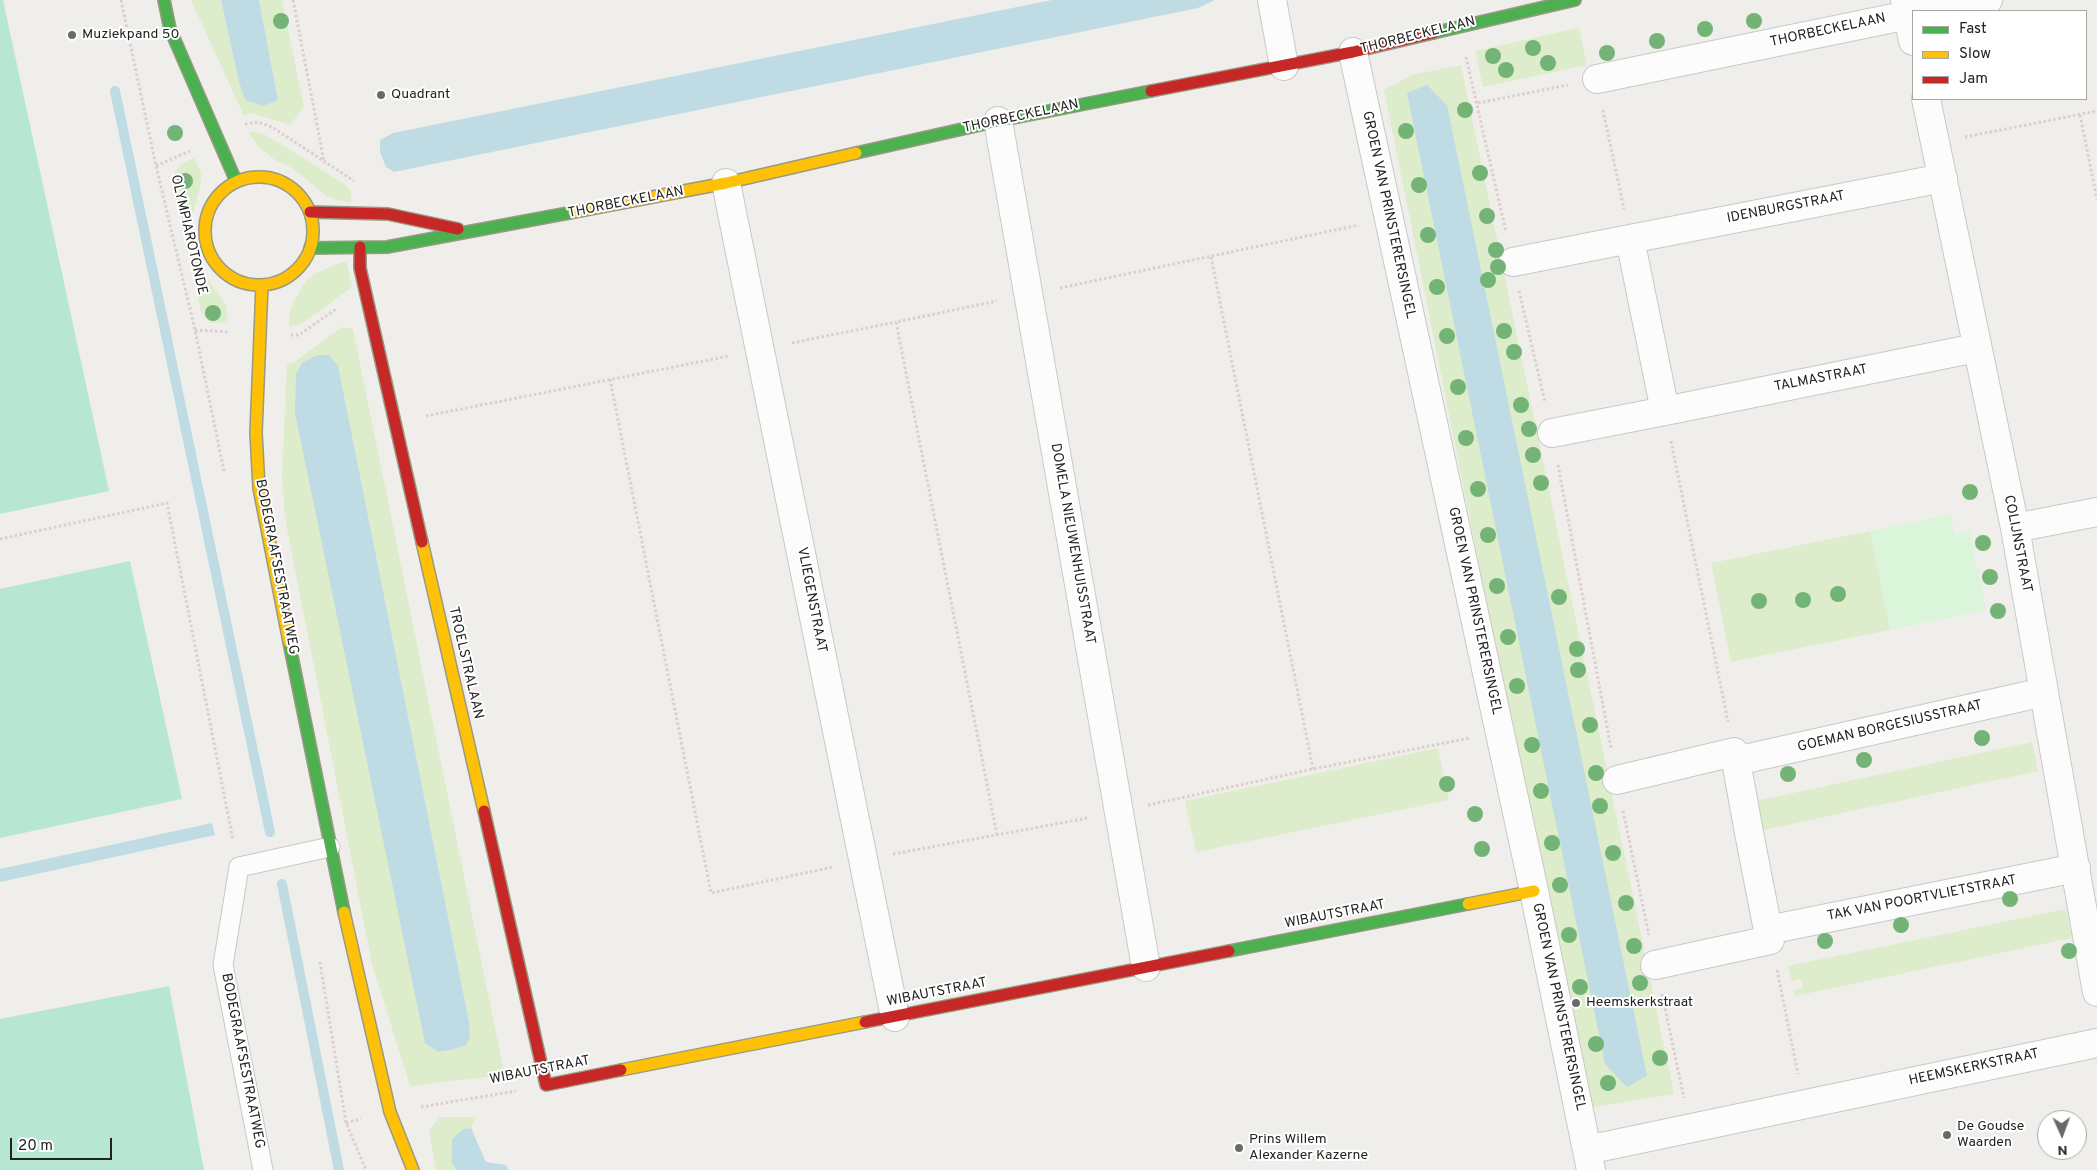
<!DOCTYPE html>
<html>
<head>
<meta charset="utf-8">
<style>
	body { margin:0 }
	#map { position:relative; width:2097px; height:1170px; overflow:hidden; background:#f0eeeb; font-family:Overpass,sans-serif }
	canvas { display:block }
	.legend { position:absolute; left:1912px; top:10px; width:175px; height:90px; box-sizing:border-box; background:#fff; border:1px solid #a7a7a7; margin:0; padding:6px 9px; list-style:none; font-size:15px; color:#222 }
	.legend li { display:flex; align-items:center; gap:10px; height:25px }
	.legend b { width:25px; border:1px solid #a7a7a7 }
	.north { position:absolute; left:2037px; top:1110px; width:50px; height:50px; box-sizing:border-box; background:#fff; border:1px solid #a7a7a7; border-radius:50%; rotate:178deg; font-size:14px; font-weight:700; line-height:20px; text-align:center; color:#222 }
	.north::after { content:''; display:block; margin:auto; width:18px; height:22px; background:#6a6968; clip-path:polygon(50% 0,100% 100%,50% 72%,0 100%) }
	.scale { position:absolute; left:10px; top:1138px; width:102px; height:22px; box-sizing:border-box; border:2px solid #222; border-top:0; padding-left:6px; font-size:15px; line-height:18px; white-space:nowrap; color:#222; -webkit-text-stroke:4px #fff; paint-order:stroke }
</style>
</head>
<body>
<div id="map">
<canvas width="2097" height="1170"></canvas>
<ul class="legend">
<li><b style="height:6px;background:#4caf50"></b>Fast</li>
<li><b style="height:6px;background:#ffc107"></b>Slow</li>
<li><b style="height:6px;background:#c62828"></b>Jam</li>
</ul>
<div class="north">N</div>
<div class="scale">20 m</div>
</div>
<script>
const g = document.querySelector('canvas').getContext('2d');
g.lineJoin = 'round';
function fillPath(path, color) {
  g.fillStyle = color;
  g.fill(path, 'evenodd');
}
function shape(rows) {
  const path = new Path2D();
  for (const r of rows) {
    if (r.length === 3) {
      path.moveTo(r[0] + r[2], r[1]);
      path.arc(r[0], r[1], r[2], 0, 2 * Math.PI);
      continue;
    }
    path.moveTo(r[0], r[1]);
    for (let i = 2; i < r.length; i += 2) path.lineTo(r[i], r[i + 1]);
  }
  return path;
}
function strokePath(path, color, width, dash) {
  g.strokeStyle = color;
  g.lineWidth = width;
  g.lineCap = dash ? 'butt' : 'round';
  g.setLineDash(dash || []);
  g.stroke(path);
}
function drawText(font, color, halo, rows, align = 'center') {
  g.font = font + ' Overpass,sans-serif';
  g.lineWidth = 4;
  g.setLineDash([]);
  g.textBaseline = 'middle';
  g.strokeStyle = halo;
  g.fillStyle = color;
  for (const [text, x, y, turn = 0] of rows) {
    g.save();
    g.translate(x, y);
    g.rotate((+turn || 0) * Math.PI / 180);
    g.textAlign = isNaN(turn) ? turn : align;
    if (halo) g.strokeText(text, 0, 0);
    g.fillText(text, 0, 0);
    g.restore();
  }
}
fillPath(shape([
	[191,0,221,0,239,82,245,99,263,106,278,99,259,0,282,0,304,107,290,125,251,113,244,116],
	[1579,28,1587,65,1483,87,1475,51],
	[1461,65,1674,1094,1588,1108,1384,90,1411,75],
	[253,131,266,135,346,185,351,191,351,203,328,197,292,168,276,161,260,148,249,134],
	[194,158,201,173,201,184,190,224,189,237,199,266,226,305,228,323,211,323,201,313,174,178,174,173,180,165],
	[342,262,347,263,352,287,300,325,289,326,290,311,295,299,306,281,316,273],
	[342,327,353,329,503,1068,496,1076,410,1086,372,964,285,518,282,476,287,363,293,363],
	[317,355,329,355,338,366,465,1046,450,1050,438,1052,425,1043],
	[1870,531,1890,630,1731,662,1711,563],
	[2032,742,2038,771,1763,830,1756,801],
	[1438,748,1449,800,1196,852,1185,801],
	[2066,909,2072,938,1795,996,1794,990,1803,988,1801,979,1792,981,1788,966],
	[440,1117,476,1117,471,1128,464,1129,452,1163,457,1170,436,1170,429,1130]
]), '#ddeccb');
fillPath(shape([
	[1951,514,1955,535,1970,532,1986,610,1890,630,1870,531]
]), '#daf5da');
fillPath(shape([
	[0,0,3,0,109,491,0,514],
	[130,561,182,799,0,838,0,589],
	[169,986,204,1170,0,1170,0,1019]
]), '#b7e6d2');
fillPath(shape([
	[221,0,259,0,278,100,263,106,245,100,239,82],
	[1052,0,1215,0,1198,8,394,172,386,167,380,152,380,140,393,133],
	[1427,85,1447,105,1647,1076,1627,1087,1605,1064,1407,93],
	[317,355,329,355,338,366,469,1022,470,1037,465,1046,450,1050,438,1052,425,1043,295,413,296,374,302,363],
	[212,823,215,835,0,882,0,869],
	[471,1128,486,1162,506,1165,509,1170,457,1170,452,1163,452,1139,464,1129]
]), '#bfdbe3');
strokePath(shape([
	[115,91,270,832],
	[282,884,339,1170]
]), '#bfdbe3', 10);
const lane = shape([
	[263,1170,223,965,239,867,330,847]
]);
const street = shape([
	[1272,0,1284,66],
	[1905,0,1913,41],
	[1926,11,1988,0],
	[1353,52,1534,891,1591,1170],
	[1597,79,1913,14],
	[1926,99,2015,528,2097,992],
	[998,121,1146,967],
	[1943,178,1630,239,1665,411,1976,348],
	[726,183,895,1017],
	[1513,262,1630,239],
	[1552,433,1665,411],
	[2015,528,2097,512],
	[2044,692,1736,761,1750,838,1768,930,2076,868],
	[1617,780,1734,752,1736,761],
	[1655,965,1770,940,1768,930],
	[1587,1150,2097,1043]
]);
const fast = shape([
	[164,0,170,29,236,181],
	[1433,33,1575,0],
	[856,153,998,121,1151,91],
	[310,248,387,247,574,212],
	[289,642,344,912],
	[1229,951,1468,904]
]);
const slow = shape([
	[259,231,54],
	[574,212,726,183,856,153],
	[262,285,256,433,259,488,289,642],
	[422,542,484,811],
	[1468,904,1534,891],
	[344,912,390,1112,413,1170],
	[621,1070,865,1022]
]);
const jam = shape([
	[1151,91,1353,52,1433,33],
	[310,212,388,214,458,229],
	[360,247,360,268,422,542],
	[484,811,546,1085,621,1070],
	[865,1022,1229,951]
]);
strokePath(lane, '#c9c8c7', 21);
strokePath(street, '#c9c8c7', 30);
strokePath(fast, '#999a82', 14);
strokePath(slow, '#999a82', 14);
strokePath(jam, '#999a82', 14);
strokePath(shape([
	[121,0,156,166,195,330,224,471],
	[293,0,324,161],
	[1466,57,1506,232],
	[1478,103,1568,85],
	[1603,110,1624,209],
	[2080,115,2097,199],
	[245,124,258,122,272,127,354,181],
	[1965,137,2097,111],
	[156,166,190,151],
	[1211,257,1313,769],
	[1060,288,1359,225],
	[1519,291,1545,402],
	[195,330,229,332],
	[291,335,299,335,336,309],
	[792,343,896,322],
	[610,379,711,893,833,867],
	[426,416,729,356],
	[1671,441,1728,722],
	[1558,465,1611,748],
	[0,539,167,503,233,840],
	[1148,805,1313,769,1470,738],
	[1623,811,1649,935],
	[997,835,896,322,997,301],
	[893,854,1088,818],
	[320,962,346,1123,366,1170],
	[1777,970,1798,1074],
	[1662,994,1684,1098],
	[421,1107,516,1091],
	[346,1123,361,1119]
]), '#dccecd', 3, [2.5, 2.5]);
strokePath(lane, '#fdfcfc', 19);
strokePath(street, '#fdfcfc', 28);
strokePath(fast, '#4caf50', 11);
strokePath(slow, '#ffc107', 11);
strokePath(jam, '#c62828', 11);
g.fillStyle = '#73b476';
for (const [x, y] of [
	[281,21],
	[1754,21],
	[1705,29],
	[1657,41],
	[1533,48],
	[1607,53],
	[1493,56],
	[1548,63],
	[1506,70],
	[1465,110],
	[1406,131],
	[175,133],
	[1480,173],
	[185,181],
	[1419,185],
	[1487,216],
	[1428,235],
	[1496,250],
	[1498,267],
	[1488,280],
	[1437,287],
	[213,313],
	[1504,331],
	[1447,336],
	[1514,352],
	[1458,387],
	[1521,405],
	[1529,429],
	[1466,438],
	[1533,455],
	[1541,483],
	[1478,489],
	[1970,492],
	[1488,535],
	[1983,543],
	[1990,577],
	[1497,586],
	[1838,594],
	[1559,597],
	[1803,600],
	[1759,601],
	[1998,611],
	[1508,637],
	[1577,649],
	[1578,670],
	[1517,686],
	[1590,725],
	[1982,738],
	[1532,745],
	[1864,760],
	[1596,773],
	[1788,774],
	[1447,784],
	[1541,791],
	[1600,806],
	[1475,814],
	[1552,843],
	[1482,849],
	[1613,853],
	[1560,885],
	[2010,899],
	[1626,903],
	[1901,925],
	[1569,935],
	[1825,941],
	[1634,946],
	[2069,951],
	[1640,983],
	[1580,987],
	[1596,1044],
	[1660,1058],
	[1608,1083]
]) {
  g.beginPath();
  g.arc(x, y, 8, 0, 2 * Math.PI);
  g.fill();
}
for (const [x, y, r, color] of [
	[72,35,5,"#6a6968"],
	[381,95,5,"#6a6968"],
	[1576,1003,5,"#6a6968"],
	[1947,1135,5,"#6a6968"],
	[1239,1148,5,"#6a6968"]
]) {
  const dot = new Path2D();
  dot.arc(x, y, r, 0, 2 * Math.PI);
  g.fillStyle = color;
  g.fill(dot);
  strokePath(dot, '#fff', 2);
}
drawText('14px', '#222', '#fff', [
	["THORBECKELAAN",1828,31,-12],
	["THORBECKELAAN",1418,36,-14],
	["THORBECKELAAN",1021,117,-12],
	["THORBECKELAAN",626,203,-11],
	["IDENBURGSTRAAT",1786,208,-11],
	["GROEN VAN PRINSTERERSINGEL",1388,215,78],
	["OLYMPIAROTONDE",188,235,77],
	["TALMASTRAAT",1821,379,-11],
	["DOMELA NIEUWENHUISSTRAAT",1072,544,80],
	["COLIJNSTRAAT",2017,544,79],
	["BODEGRAAFSESTRAATWEG",276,567,79],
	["VLIEGENSTRAAT",811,600,79],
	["GROEN VAN PRINSTERERSINGEL",1474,611,78],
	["TROELSTRALAAN",465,663,77],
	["GOEMAN BORGESIUSSTRAAT",1890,727,-13],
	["TAK VAN POORTVLIETSTRAAT",1922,899,-11],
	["WIBAUTSTRAAT",1335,915,-11],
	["WIBAUTSTRAAT",937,993,-11],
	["GROEN VAN PRINSTERERSINGEL",1558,1007,78],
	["BODEGRAAFSESTRAATWEG",242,1061,79],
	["HEEMSKERKSTRAAT",1974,1068,-12],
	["WIBAUTSTRAAT",540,1071,-11]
]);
drawText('14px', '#222', '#fff', [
	["Muziekpand 50",82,35],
	["Quadrant",391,95],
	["Heemskerkstraat",1586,1003],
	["De Goudse",1957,1127],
	["Waarden",1957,1143],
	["Prins Willem",1249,1140],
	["Alexander Kazerne",1249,1156]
], 'left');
</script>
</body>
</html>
